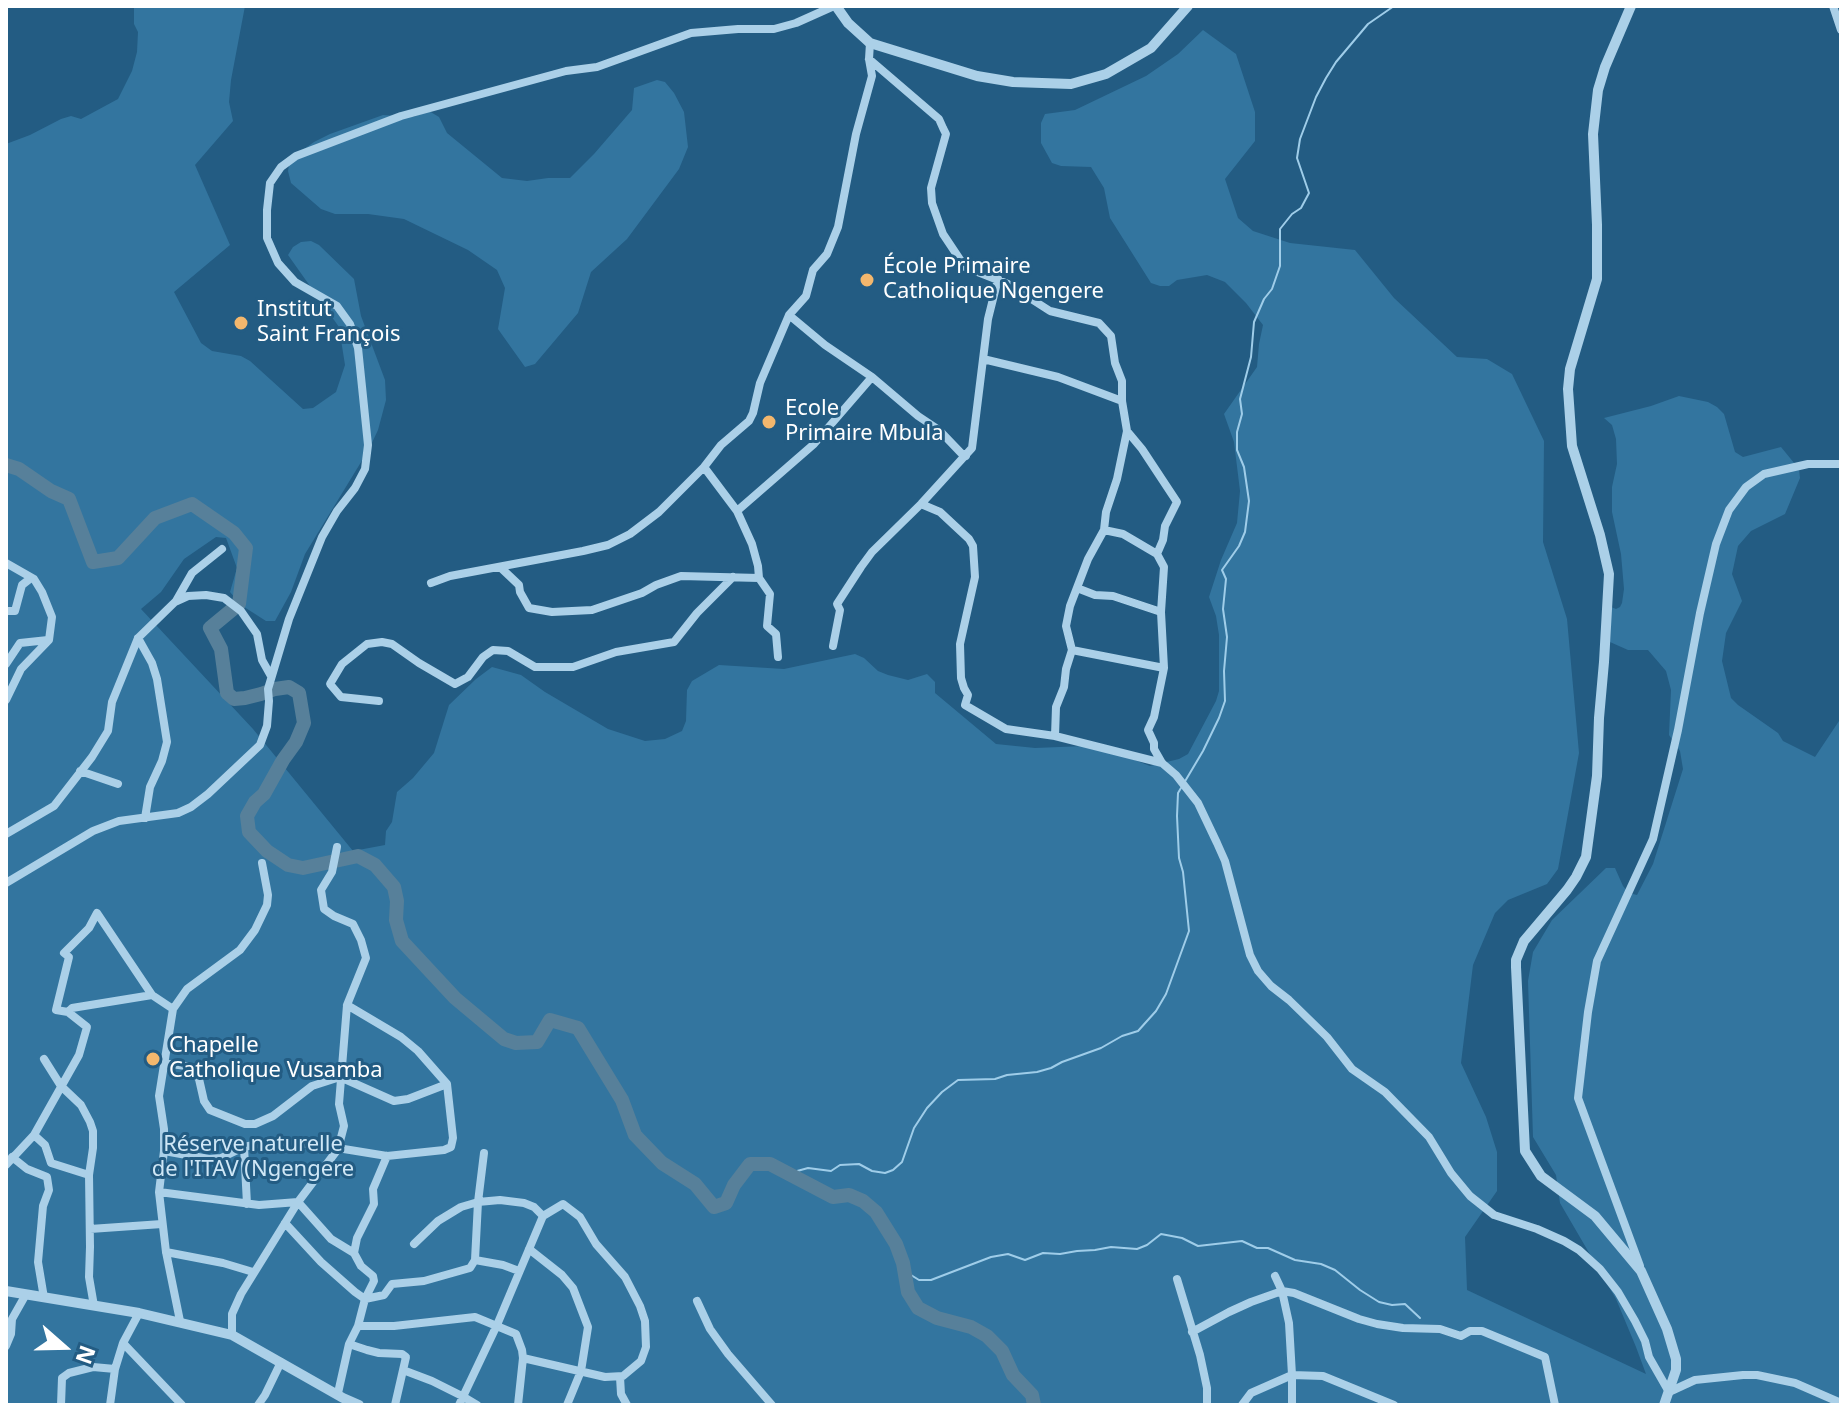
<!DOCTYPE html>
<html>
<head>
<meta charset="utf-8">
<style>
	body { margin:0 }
	#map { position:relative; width:1847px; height:1411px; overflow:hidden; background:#235c83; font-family:"Noto Sans",sans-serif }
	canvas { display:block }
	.frame { position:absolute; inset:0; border:8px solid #fff; pointer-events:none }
	.north { position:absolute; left:24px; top:1307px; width:80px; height:80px; -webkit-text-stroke:6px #235c83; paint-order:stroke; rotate:110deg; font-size:22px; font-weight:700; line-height:32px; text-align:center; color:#fff }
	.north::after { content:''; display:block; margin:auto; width:28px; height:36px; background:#fff; clip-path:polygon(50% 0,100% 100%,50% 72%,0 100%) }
</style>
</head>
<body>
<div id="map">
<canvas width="1847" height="1411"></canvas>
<div class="frame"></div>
<div class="north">N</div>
</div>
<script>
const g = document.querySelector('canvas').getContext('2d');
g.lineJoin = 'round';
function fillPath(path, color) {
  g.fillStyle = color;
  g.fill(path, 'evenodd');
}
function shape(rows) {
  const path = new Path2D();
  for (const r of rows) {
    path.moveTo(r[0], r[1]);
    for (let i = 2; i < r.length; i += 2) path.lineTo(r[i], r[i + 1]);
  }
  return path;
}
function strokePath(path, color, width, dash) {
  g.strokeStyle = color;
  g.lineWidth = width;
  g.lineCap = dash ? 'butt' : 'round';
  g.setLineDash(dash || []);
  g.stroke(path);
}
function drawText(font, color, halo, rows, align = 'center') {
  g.font = font + ' "Noto Sans",sans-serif';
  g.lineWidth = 6;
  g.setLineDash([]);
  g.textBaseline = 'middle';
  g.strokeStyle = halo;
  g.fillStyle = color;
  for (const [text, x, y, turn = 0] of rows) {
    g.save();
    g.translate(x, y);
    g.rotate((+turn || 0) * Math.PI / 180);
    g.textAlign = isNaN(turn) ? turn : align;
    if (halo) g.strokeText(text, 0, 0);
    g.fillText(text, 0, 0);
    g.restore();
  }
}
fillPath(shape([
	[134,6,245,6,231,80,229,102,233,121,195,165,230,245,174,292,201,343,212,351,241,356,250,361,303,409,313,408,336,392,345,365,339,327,288,255,293,247,301,242,311,241,319,245,354,279,361,316,385,380,386,400,378,430,369,449,305,554,291,592,275,621,266,621,241,605,230,592,237,568,226,538,216,537,184,559,161,592,141,609,253,729,353,851,385,845,386,831,392,822,397,792,413,778,434,753,449,705,476,679,492,667,521,675,545,692,608,729,645,741,665,739,682,731,686,721,687,690,692,681,719,665,784,669,855,654,864,658,878,671,888,675,908,680,927,674,935,682,935,693,996,744,1035,748,1085,746,1114,752,1150,766,1179,759,1188,754,1216,701,1219,691,1219,635,1216,616,1209,597,1221,560,1237,523,1240,491,1234,442,1224,414,1257,367,1259,344,1263,325,1246,303,1225,282,1207,275,1177,280,1169,286,1160,286,1151,283,1110,218,1104,188,1091,167,1061,166,1052,163,1041,143,1041,123,1045,114,1075,110,1146,76,1178,54,1203,30,1236,54,1255,112,1255,141,1225,179,1238,218,1253,231,1290,243,1355,250,1394,298,1457,357,1487,359,1512,374,1544,441,1543,542,1567,619,1579,753,1558,869,1547,884,1508,900,1495,913,1473,965,1461,1063,1486,1117,1497,1152,1497,1191,1465,1237,1467,1290,1646,1374,1636,1347,1616,1299,1560,1203,1556,1175,1533,1137,1528,981,1533,952,1552,920,1606,868,1615,868,1623,886,1629,893,1637,895,1653,864,1683,769,1680,751,1669,735,1671,690,1666,671,1648,650,1628,650,1610,642,1611,607,1616,609,1620,607,1622,603,1624,589,1621,554,1612,512,1612,487,1617,464,1616,439,1612,425,1604,418,1651,406,1679,396,1708,402,1717,407,1724,414,1735,452,1743,457,1781,447,1799,469,1800,478,1785,514,1751,531,1738,546,1732,574,1742,601,1726,633,1722,661,1731,698,1738,705,1778,733,1783,741,1815,757,1839,721,1841,714,1841,1405,6,1405,6,144,30,135,61,119,71,116,81,119,118,99,132,71,137,52,138,32,134,24],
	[657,80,665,82,674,93,684,112,688,147,679,169,627,239,591,272,578,313,535,364,525,367,498,329,505,288,497,270,468,250,404,219,368,214,335,214,321,209,291,183,288,171,290,159,314,142,330,134,383,115,413,117,429,111,439,117,447,133,502,178,527,181,548,178,570,178,594,154,632,110,634,88]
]), '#33759f');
strokePath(shape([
	[1184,783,1203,751,1219,718,1225,701,1224,671,1227,637,1223,609,1226,579,1222,570,1239,546,1245,532,1249,501,1244,467,1237,450,1237,432,1242,414,1240,399,1251,357,1254,322,1264,299,1272,289,1280,266,1280,229,1292,214,1301,208,1309,193,1297,158,1300,139,1316,97,1326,78,1336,62,1368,24,1394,6],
	[790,1173,808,1168,831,1171,840,1165,859,1164,872,1171,885,1173,893,1170,902,1162,914,1128,927,1108,942,1092,958,1080,995,1079,1007,1075,1037,1072,1051,1068,1062,1062,1101,1048,1122,1036,1138,1031,1156,1011,1166,994,1189,931,1183,872,1179,858,1177,816,1178,793,1181,788],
	[903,1263,911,1275,919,1280,931,1280,991,1257,1008,1254,1025,1260,1043,1253,1060,1254,1077,1251,1095,1250,1111,1247,1137,1249,1147,1245,1161,1234,1182,1238,1198,1246,1242,1241,1257,1248,1268,1248,1295,1260,1321,1264,1335,1270,1360,1290,1379,1302,1392,1305,1405,1304,1420,1318]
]), '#9fcde9', 2);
strokePath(shape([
	[6,465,19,469,51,491,69,499,93,562,118,558,155,518,192,504,234,533,246,548,239,604,210,628,221,649,227,693,234,699,245,698,261,694,275,689,289,687,299,693,304,723,296,742,283,760,264,794,255,802,247,816,249,832,267,851,288,865,303,868,358,856,375,865,394,887,397,901,396,920,402,941,455,998,504,1039,516,1043,537,1042,550,1020,578,1028,622,1100,635,1135,662,1163,695,1184,714,1207,726,1203,734,1185,750,1164,770,1164,833,1197,849,1195,863,1201,876,1212,896,1244,903,1263,908,1292,918,1308,937,1318,971,1327,987,1336,1002,1351,1013,1375,1032,1395,1034,1405]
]), '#57809a', 14);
strokePath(shape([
	[1833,6,1841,30],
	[869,59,939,119,943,128,946,134,931,188,932,203,943,234,965,267,1008,284,1050,311,1099,323,1111,336,1115,363,1122,381,1122,401,1127,431,1142,449,1177,502,1165,526,1163,540,1157,554,1164,567,1161,612,1164,668,1154,717,1148,730,1154,743,1154,749,1162,763,1176,775,1198,803,1217,843,1225,861,1250,955,1258,971,1271,986,1289,1000,1327,1037,1352,1069,1385,1092,1429,1137,1451,1173,1470,1196,1494,1215,1537,1229,1564,1241,1579,1250,1600,1269,1618,1292,1635,1321,1645,1341,1649,1357,1669,1392,1695,1380,1743,1375,1757,1375,1795,1383,1841,1403],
	[789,315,825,345,872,377,918,416,939,430,961,453,966,456],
	[983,359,1058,377,1122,401],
	[704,467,737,511,752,544,758,566,759,578,770,594,767,626,776,634,778,657],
	[921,504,940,512,969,539,973,546,975,577,960,644,961,678,964,688,968,695,965,705,1006,729,1055,736,1162,763],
	[737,511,814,444,872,377],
	[1104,530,1123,534,1157,554],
	[6,563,34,579,42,592,52,617,49,640,21,669,6,700],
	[500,567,519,585,520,592,529,608,552,612,592,610,642,593,656,585,681,576,759,578],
	[431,583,450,576,583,551,608,545,630,534,659,512,704,467,721,445,749,421,753,413,760,383,789,315,806,296,813,270,827,254,838,227,856,134,872,76,869,59,870,43],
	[1077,588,1095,595,1113,596,1161,612],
	[177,601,188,596,206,595,224,598,241,611,257,634,262,660,271,676],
	[6,611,15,611,22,585,31,578],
	[138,638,152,663,157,679,167,742,162,761,150,787,145,818],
	[833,646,840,610,837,604,861,567,872,552,921,504,972,448,988,319,998,279],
	[1072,650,1164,668],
	[6,664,20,643,48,640],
	[379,701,341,697,330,684,342,664,367,644,382,642,392,644,419,663,455,684,468,677,483,657,493,650,508,651,535,667,573,667,616,652,674,642,697,613,733,577],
	[1055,736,1056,707,1064,687,1066,669,1072,650,1066,626,1070,606,1088,559,1104,530,1106,512,1117,479,1127,431],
	[80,771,118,784],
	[6,834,54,806,92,757,108,731,112,702,138,638,176,601,192,573,222,549],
	[6,883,93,831,119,821,178,813,191,807,208,794,260,745,267,726,269,701,268,689,289,619,322,537,337,511,355,488,365,469,368,445,358,348,350,324,337,306,295,282,278,263,267,238,267,210,270,183,281,167,296,156,401,116,566,71,597,67,691,33,738,29,774,29,796,23,834,6],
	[68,1012,72,1008,152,995,173,1009],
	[44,1059,61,1086,81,1105,90,1122,93,1131,93,1148,89,1175,90,1247,89,1277,94,1306],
	[163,1063,186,1066,193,1071,199,1079,204,1101,210,1110,245,1124,255,1124,273,1116,312,1086,340,1077,394,1101,408,1099,447,1084],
	[34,1135,45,1145,51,1163,89,1175],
	[244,1147,247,1204],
	[164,1151,209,1159,221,1158,244,1147,272,1141,295,1144,313,1144,387,1156,444,1150,451,1147,453,1138,447,1084,418,1051,401,1037,347,1005],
	[12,1157,27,1169,47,1177,49,1190,43,1206,38,1262,44,1298],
	[6,1165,34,1135,79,1055,87,1027,68,1012,56,1010,69,957,64,953,89,928,97,913,152,995],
	[159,1192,259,1205,298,1202,331,1239,354,1253],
	[285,1223,321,1262,355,1292,365,1299,384,1295,392,1284,424,1281,470,1268,475,1260,503,1265,519,1271],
	[90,1229,162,1224],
	[414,1244,438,1221,461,1207,478,1202,500,1200,524,1203,534,1207,543,1216,563,1204,580,1217,596,1244,625,1277,640,1306,645,1321,646,1347,641,1361,623,1376,605,1377,523,1358],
	[529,1249,562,1275,573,1288,588,1327,581,1371,567,1405],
	[166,1252,223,1263,253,1272],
	[475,1260,478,1202,484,1153],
	[1640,1266,1578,1098,1588,1012,1597,961,1653,839,1678,730,1700,613,1716,544,1729,510,1746,487,1764,474,1808,464,1841,464],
	[1275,1276,1282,1291,1289,1323,1292,1375,1292,1405],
	[1177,1279,1200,1355,1207,1388,1207,1405],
	[697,1301,710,1329,728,1354,772,1405],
	[139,1313,123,1343,182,1405],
	[180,1321,166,1252,159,1192,164,1151,164,1129,159,1096,173,1009,187,989,240,950,255,930,267,905,268,895,262,863],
	[358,1326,394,1326,475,1317,516,1334,522,1350,523,1358,518,1405],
	[1192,1332,1229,1312,1251,1302,1282,1291,1294,1293,1359,1319,1377,1324,1403,1328,1440,1329,1461,1336,1470,1331,1482,1331,1545,1357,1555,1405],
	[232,1335,232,1314,241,1294,298,1202,338,1149,344,1126,339,1104,347,1005,366,958,361,940,353,924,334,916,324,909,321,890,332,872,337,847],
	[349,1344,367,1350,379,1353,402,1354,406,1357,395,1405],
	[6,1346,11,1334,12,1319,25,1296],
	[403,1370,432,1381,462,1396,477,1405],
	[620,1377,621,1394,627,1405],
	[338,1393,349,1344,358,1326,365,1299,374,1281,373,1276,361,1266,354,1253,357,1238,374,1204,373,1189,387,1156],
	[61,1405,62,1378,69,1373,93,1367,115,1369],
	[110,1405,115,1369,123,1343],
	[258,1405,265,1395,281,1362],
	[459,1405,497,1325,543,1216],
	[1242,1405,1251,1393,1292,1375,1323,1376,1394,1405]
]), '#abd0e8', 8);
strokePath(shape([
	[836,6,848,23,870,43,977,76,1013,82,1071,84,1106,74,1151,48,1188,6],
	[1631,6,1605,67,1598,90,1593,134,1597,225,1597,279,1570,369,1568,389,1572,446,1600,535,1609,574,1604,662,1599,718,1597,776,1586,857,1576,877,1567,890,1524,941,1516,960,1516,967,1525,1151,1541,1176,1595,1216,1641,1271,1667,1329,1676,1359,1676,1370,1664,1405],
	[6,1291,139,1313,232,1335,343,1398,359,1405]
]), '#abd0e8', 10);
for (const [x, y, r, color] of [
	[867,280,8,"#f3b76d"],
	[241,323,8,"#f3b76d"],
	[769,422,8,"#f3b76d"],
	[153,1059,8,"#f3b76d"]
]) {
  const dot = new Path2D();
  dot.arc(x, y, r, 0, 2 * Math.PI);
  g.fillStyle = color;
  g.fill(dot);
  strokePath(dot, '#235c83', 3);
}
drawText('22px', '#fff', '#235c83', [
	["École Primaire",883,267],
	["Catholique Ngengere",883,292],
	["Institut",257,310],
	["Saint François",257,335],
	["Ecole",785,409],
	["Primaire Mbula",785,434],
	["Chapelle",169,1046],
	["Catholique Vusamba",169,1071]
], 'left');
drawText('22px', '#cfe7f6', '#235c83', [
	["Réserve naturelle",253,1145],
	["de l'ITAV (Ngengere",253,1170]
]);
</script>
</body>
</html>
